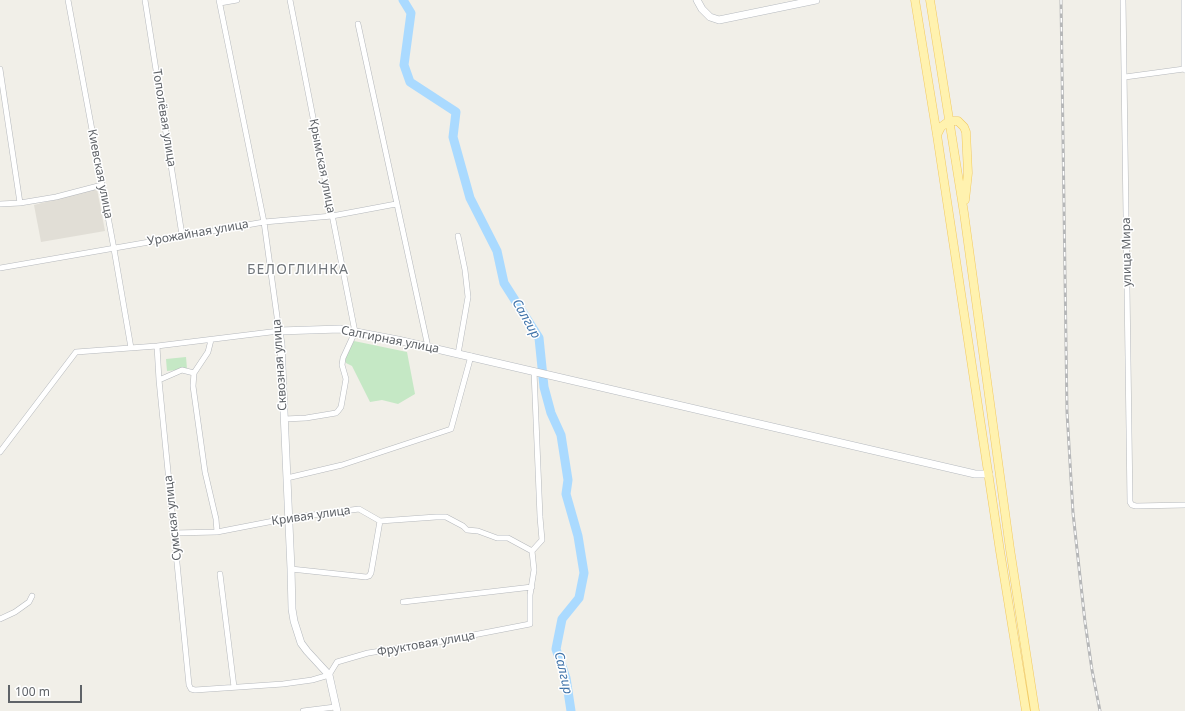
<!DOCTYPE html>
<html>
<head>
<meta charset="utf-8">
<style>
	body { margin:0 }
	#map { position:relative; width:1185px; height:711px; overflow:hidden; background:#f1efe8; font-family:"Noto Sans",sans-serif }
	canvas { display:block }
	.scale { position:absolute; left:8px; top:685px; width:74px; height:18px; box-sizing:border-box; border:2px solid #5f6368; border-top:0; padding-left:5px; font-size:12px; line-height:14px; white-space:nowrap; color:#5f6368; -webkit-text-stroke:3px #fff; paint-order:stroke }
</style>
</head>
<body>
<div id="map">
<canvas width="1185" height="711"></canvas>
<div class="scale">100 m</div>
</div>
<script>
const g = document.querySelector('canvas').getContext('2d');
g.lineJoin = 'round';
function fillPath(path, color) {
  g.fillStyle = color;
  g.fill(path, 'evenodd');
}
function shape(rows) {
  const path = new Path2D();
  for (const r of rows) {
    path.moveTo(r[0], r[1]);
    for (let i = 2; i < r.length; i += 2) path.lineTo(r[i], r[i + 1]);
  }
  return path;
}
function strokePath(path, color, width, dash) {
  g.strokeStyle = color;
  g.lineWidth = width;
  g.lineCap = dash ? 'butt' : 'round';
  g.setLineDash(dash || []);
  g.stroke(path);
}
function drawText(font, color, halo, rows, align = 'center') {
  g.font = font + ' "Noto Sans",sans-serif';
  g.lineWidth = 3;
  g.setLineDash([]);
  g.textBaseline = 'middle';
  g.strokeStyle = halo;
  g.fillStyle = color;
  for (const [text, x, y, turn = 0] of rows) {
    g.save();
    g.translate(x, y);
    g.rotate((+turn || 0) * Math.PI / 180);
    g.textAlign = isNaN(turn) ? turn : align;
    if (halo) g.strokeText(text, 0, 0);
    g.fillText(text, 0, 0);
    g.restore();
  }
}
fillPath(shape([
	[97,189,105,231,41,242,34,205]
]), '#e1ded6');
fillPath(shape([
	[354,341,407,352,415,394,398,404,382,400,370,402,352,366,346,363,344,358],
	[186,357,187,369,167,371,166,359]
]), '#c5e8c5');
strokePath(shape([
	[403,0,411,13,404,65,410,82,456,112,453,137,470,198,497,251,504,283,539,338,544,387,551,413,561,435,568,480,566,494,578,536,584,573,579,598,562,619,556,649,566,678,571,711]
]), '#aadaff', 9);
const street = shape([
	[68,0,114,249,131,348],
	[145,0,182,235],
	[1123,0,1130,502,1132,505,1136,506,1185,505],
	[220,3,237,0],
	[358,24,428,347],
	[0,69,20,203],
	[1184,69,1184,0],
	[1125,77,1184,69,1185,70],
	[0,204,20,203,56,197,102,185],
	[458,236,465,270,468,297,458,354],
	[0,268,264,222,332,216,396,204],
	[211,340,208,352,194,373,193,386,205,472,216,519,217,532],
	[157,346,159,380,189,685,191,689,195,690,283,684,312,680,329,675,337,662,368,653,432,643,530,624,530,595,534,570,532,551,542,540,540,517,534,371],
	[159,380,182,370,194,373],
	[285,419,306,418,336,413,338,411,341,407,346,379,342,365,343,358,355,332,290,0],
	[0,452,76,352,157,346,279,331,264,222,219,0],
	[287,478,342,465,451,429,471,356],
	[174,533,217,532,289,518,359,509,380,521,436,517,446,517,463,526,467,530,478,531,497,538,508,538,532,551],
	[291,569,366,577,369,576,371,573,380,521],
	[220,574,234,687],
	[403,602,532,587],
	[0,619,15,612,29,602,32,596],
	[303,711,335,707]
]);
const secondary = shape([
	[697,0,702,9,710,17,719,20,816,0],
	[337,711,329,675,307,651,301,643,294,621,292,609,291,569,281,344,279,331,340,329,398,340,975,474,989,474]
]);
const primary = shape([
	[915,0,937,135,1000,551,1026,711],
	[930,0,964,213,1010,549,1035,711],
	[937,135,941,127,949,121,958,121,964,127,966,132,968,173,965,200]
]);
strokePath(street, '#b5b8bc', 6);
strokePath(secondary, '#b6babf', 8);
strokePath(primary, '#f2c960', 9);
strokePath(street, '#fff', 5);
strokePath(secondary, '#fff', 7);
strokePath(primary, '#fff2af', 8);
const rail = shape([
	[1061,0,1067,412,1073,513,1085,622,1092,670,1100,711]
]);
strokePath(rail, '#b6b7b8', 3);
strokePath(rail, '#fff', 1.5, [4.5]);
drawText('12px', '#5f6368', '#fff', [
	["Тополёвая улица",164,118,81],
	["Крымская улица",322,166,79],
	["Киевская улица",100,174,79],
	["Урожайная улица",198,233,-10],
	["улица Мира",1127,252,-91],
	["Салгирная улица",390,340,11],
	["Сквозная улица",280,365,-94],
	["Кривая улица",311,516,-8],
	["Сумская улица",173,518,-96],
	["Фруктовая улица",426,644,-10]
]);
drawText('italic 13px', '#4174aa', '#fff', [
	["Салгир",526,319,60],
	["Салгир",563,673,77]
]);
g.letterSpacing = '1px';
drawText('14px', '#70757a', '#fff', [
	["БЕЛОГЛИНКА",298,270]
]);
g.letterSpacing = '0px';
</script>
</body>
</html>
